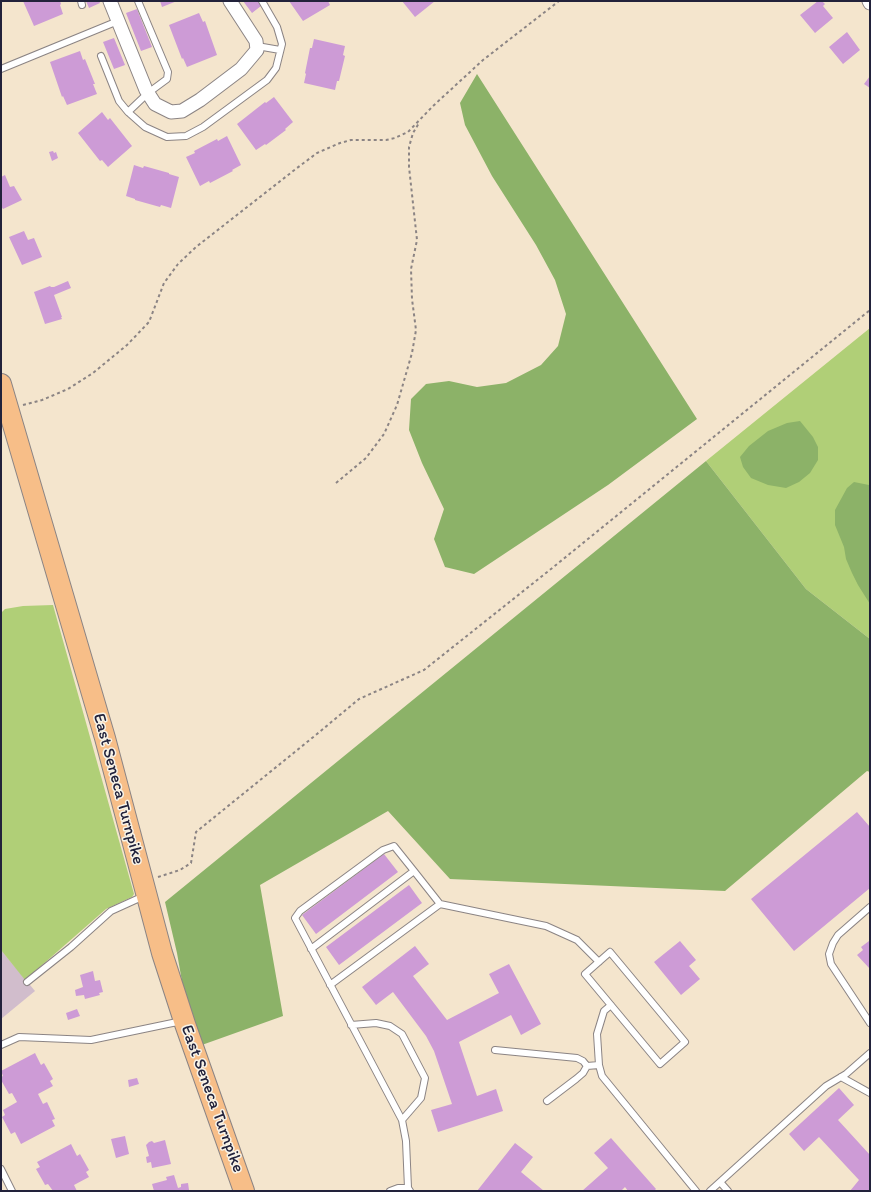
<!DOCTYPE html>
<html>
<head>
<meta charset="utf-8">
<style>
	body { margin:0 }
	#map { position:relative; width:871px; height:1192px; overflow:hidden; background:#f4e5cd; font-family:Itim,sans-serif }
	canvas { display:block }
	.frame { position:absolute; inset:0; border:2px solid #22223b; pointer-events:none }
</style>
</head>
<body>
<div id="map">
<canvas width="871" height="1192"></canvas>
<div class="frame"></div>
</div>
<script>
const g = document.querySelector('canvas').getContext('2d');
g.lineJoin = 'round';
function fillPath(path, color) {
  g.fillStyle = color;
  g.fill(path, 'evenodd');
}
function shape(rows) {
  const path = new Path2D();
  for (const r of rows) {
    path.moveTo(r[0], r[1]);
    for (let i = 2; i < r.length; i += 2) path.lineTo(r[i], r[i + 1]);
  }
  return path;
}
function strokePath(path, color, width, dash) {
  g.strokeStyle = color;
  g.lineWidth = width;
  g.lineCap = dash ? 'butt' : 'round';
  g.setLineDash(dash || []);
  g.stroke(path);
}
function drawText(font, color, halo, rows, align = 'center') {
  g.font = font + ' Itim,sans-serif';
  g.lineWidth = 3;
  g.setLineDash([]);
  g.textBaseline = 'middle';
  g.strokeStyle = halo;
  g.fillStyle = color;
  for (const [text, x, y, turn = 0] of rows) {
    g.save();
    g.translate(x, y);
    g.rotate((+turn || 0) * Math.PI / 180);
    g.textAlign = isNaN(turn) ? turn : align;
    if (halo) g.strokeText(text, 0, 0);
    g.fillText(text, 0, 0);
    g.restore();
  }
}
fillPath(shape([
	[1,950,35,991,1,1019]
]), '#d1bdcc');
fillPath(shape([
	[870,328,870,639,806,589,706,461],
	[53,605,134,894,132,897,106,909,25,980,1,950,1,613,5,609,23,606]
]), '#b0cf77');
fillPath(shape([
	[477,74,697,419,608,485,474,574,445,567,434,539,444,509,422,463,409,430,411,399,426,384,449,381,477,387,506,383,541,365,558,346,566,314,555,280,536,245,492,176,465,125,460,103],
	[800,421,813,437,818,447,818,460,810,473,799,482,786,488,768,485,751,478,743,467,740,457,749,446,768,431,787,423],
	[706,461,806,589,870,639,870,772,867,771,725,891,450,879,388,811,260,885,283,1016,199,1046,186,1004,177,953,165,902],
	[854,482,869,485,870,487,870,604,858,585,852,573,846,559,844,547,835,525,835,510,847,488]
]), '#8cb268');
fillPath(shape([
	[23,1,60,1,61,4,60,5,63,14,34,26],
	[86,1,99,1,100,3,89,8],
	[160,1,177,1,162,7],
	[243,1,258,1,261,6,252,13],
	[289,1,328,1,330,5,303,21],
	[402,1,435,1,415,17],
	[818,1,822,1,825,4,823,6,833,18,815,33,800,15],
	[137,9,152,47,141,51,126,13],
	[199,13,203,22,205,21,217,55,187,67,183,58,182,59,169,25],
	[847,32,860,50,843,64,829,47],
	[114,38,125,65,114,69,103,42],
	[314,39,345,46,343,55,345,56,339,81,337,81,335,90,304,83,306,74,305,73,310,48,312,48],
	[80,51,83,60,85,59,95,84,93,84,97,94,67,105,63,96,62,97,50,62],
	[870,76,870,88,864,84],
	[274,97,293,122,285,129,286,130,266,145,265,144,256,150,237,124,265,102,266,103],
	[102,112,108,120,110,118,132,146,108,167,102,160,100,161,78,133],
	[227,136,241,165,232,170,233,171,210,183,209,181,200,186,186,157,195,153,194,151,217,139,218,141],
	[53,151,54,153,56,152,58,158,52,161,49,152],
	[134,165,143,168,144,166,169,173,169,174,179,177,171,208,161,205,160,207,135,200,135,199,126,196],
	[5,175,10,187,14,186,22,200,3,209,1,206,1,177],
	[24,231,28,240,34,238,42,257,22,265,9,237],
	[68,281,71,288,54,295,62,317,61,317,62,319,45,324,34,292,50,286,51,287,54,287],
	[857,812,870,827,870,888,794,951,751,899],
	[384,854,398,872,316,934,302,915],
	[409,885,422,903,339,965,326,947],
	[680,941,696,960,689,966,700,979,681,995,654,962],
	[869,941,870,942,870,969,857,955,863,950,861,947],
	[415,946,429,964,413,976,447,1020,499,993,489,974,509,964,541,1024,521,1035,511,1015,459,1042,477,1096,496,1089,503,1111,438,1132,431,1110,452,1104,434,1051,426,1036,393,992,376,1005,362,987],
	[93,971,95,981,100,980,103,992,99,993,100,995,85,999,84,995,76,996,75,990,83,987,80,975],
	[77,1009,80,1016,68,1020,66,1013],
	[35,1053,41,1065,44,1063,53,1079,50,1081,53,1086,38,1094,43,1104,47,1102,55,1119,52,1120,55,1126,21,1144,15,1132,11,1134,2,1117,5,1115,3,1110,17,1102,12,1093,9,1094,1,1080,1,1077,3,1076,1,1071],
	[137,1078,139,1084,129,1087,128,1080],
	[839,1088,854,1105,838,1120,870,1155,870,1191,850,1191,859,1180,819,1137,804,1151,789,1134],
	[125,1136,129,1154,116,1158,111,1139],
	[611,1138,656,1189,654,1191,628,1191,625,1187,621,1191,582,1191,608,1168,594,1153],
	[165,1140,171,1164,152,1168,151,1162,147,1163,146,1157,149,1156,146,1145,149,1142,152,1141,154,1143],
	[515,1143,533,1157,521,1172,544,1191,477,1191],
	[71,1144,77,1156,80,1154,89,1170,86,1172,89,1177,74,1185,77,1191,53,1191,48,1184,45,1185,44,1183,36,1169,40,1167,37,1162],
	[174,1175,178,1188,181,1187,181,1184,188,1183,189,1190,154,1191,152,1184,167,1180,166,1177]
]), '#cd9bd6');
const service = shape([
	[81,1,82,5],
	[138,1,168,72,167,79,148,93,128,112,145,127,167,137,186,136,203,127,267,80,276,68,282,44,277,27,262,1],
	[257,46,280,50],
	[101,56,119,101,128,112],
	[1,69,118,21],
	[870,907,838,935,833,943,829,954,831,964,870,1023],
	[311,949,414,871,440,904],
	[610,952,685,1042,660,1064,585,974,610,952],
	[27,982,71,947,111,911,144,896],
	[330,985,440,904,546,926,577,940,599,962],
	[611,1005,604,1011,597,1034,599,1065,602,1076,696,1191],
	[351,1025,376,1023,390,1026,402,1034,425,1078,421,1098,402,1120],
	[1,1045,19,1037,91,1040,182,1021],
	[495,1050,577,1058,583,1061,587,1066,599,1065],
	[841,1077,870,1093],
	[547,1101,576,1079,583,1073,587,1066],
	[1,1169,12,1191],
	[720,1182,728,1191],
	[390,1191,398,1188,408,1188],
	[410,1191,408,1188,406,1141,402,1120,295,918,300,911,383,850,394,846,414,871],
	[710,1191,826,1086,846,1074,870,1053]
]);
const minor = shape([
	[110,1,146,90,155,104,171,112,182,111,200,100,241,69,257,50,256,41,230,1],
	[869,1,870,3]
]);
const primary = shape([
	[1,384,105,738,162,953,185,1024,244,1191]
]);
strokePath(service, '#8b8484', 8);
strokePath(minor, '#8b8484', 15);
strokePath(primary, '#8b8484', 22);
strokePath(shape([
	[23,405,42,400,68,389,93,373,127,345,149,322,164,283,178,264,196,247,297,168,317,153,340,143,351,140,386,140,395,138,408,132,433,106,483,60,559,1],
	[336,483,366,458,384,434,397,405,412,353,416,330,412,299,411,269,417,240,409,167,409,147,413,133,419,123],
	[158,877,180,870,191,863,196,832,317,734,359,699,424,670,551,569,870,310]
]), '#8b8484', 2, [3, 3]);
strokePath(service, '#fff', 6);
strokePath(minor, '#fff', 13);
strokePath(primary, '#f7be88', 20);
drawText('17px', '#22223b', '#f7f3e8', [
	["East Seneca Turnpike",118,789,75],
	["East Seneca Turnpike",212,1099,70]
]);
</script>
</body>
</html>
